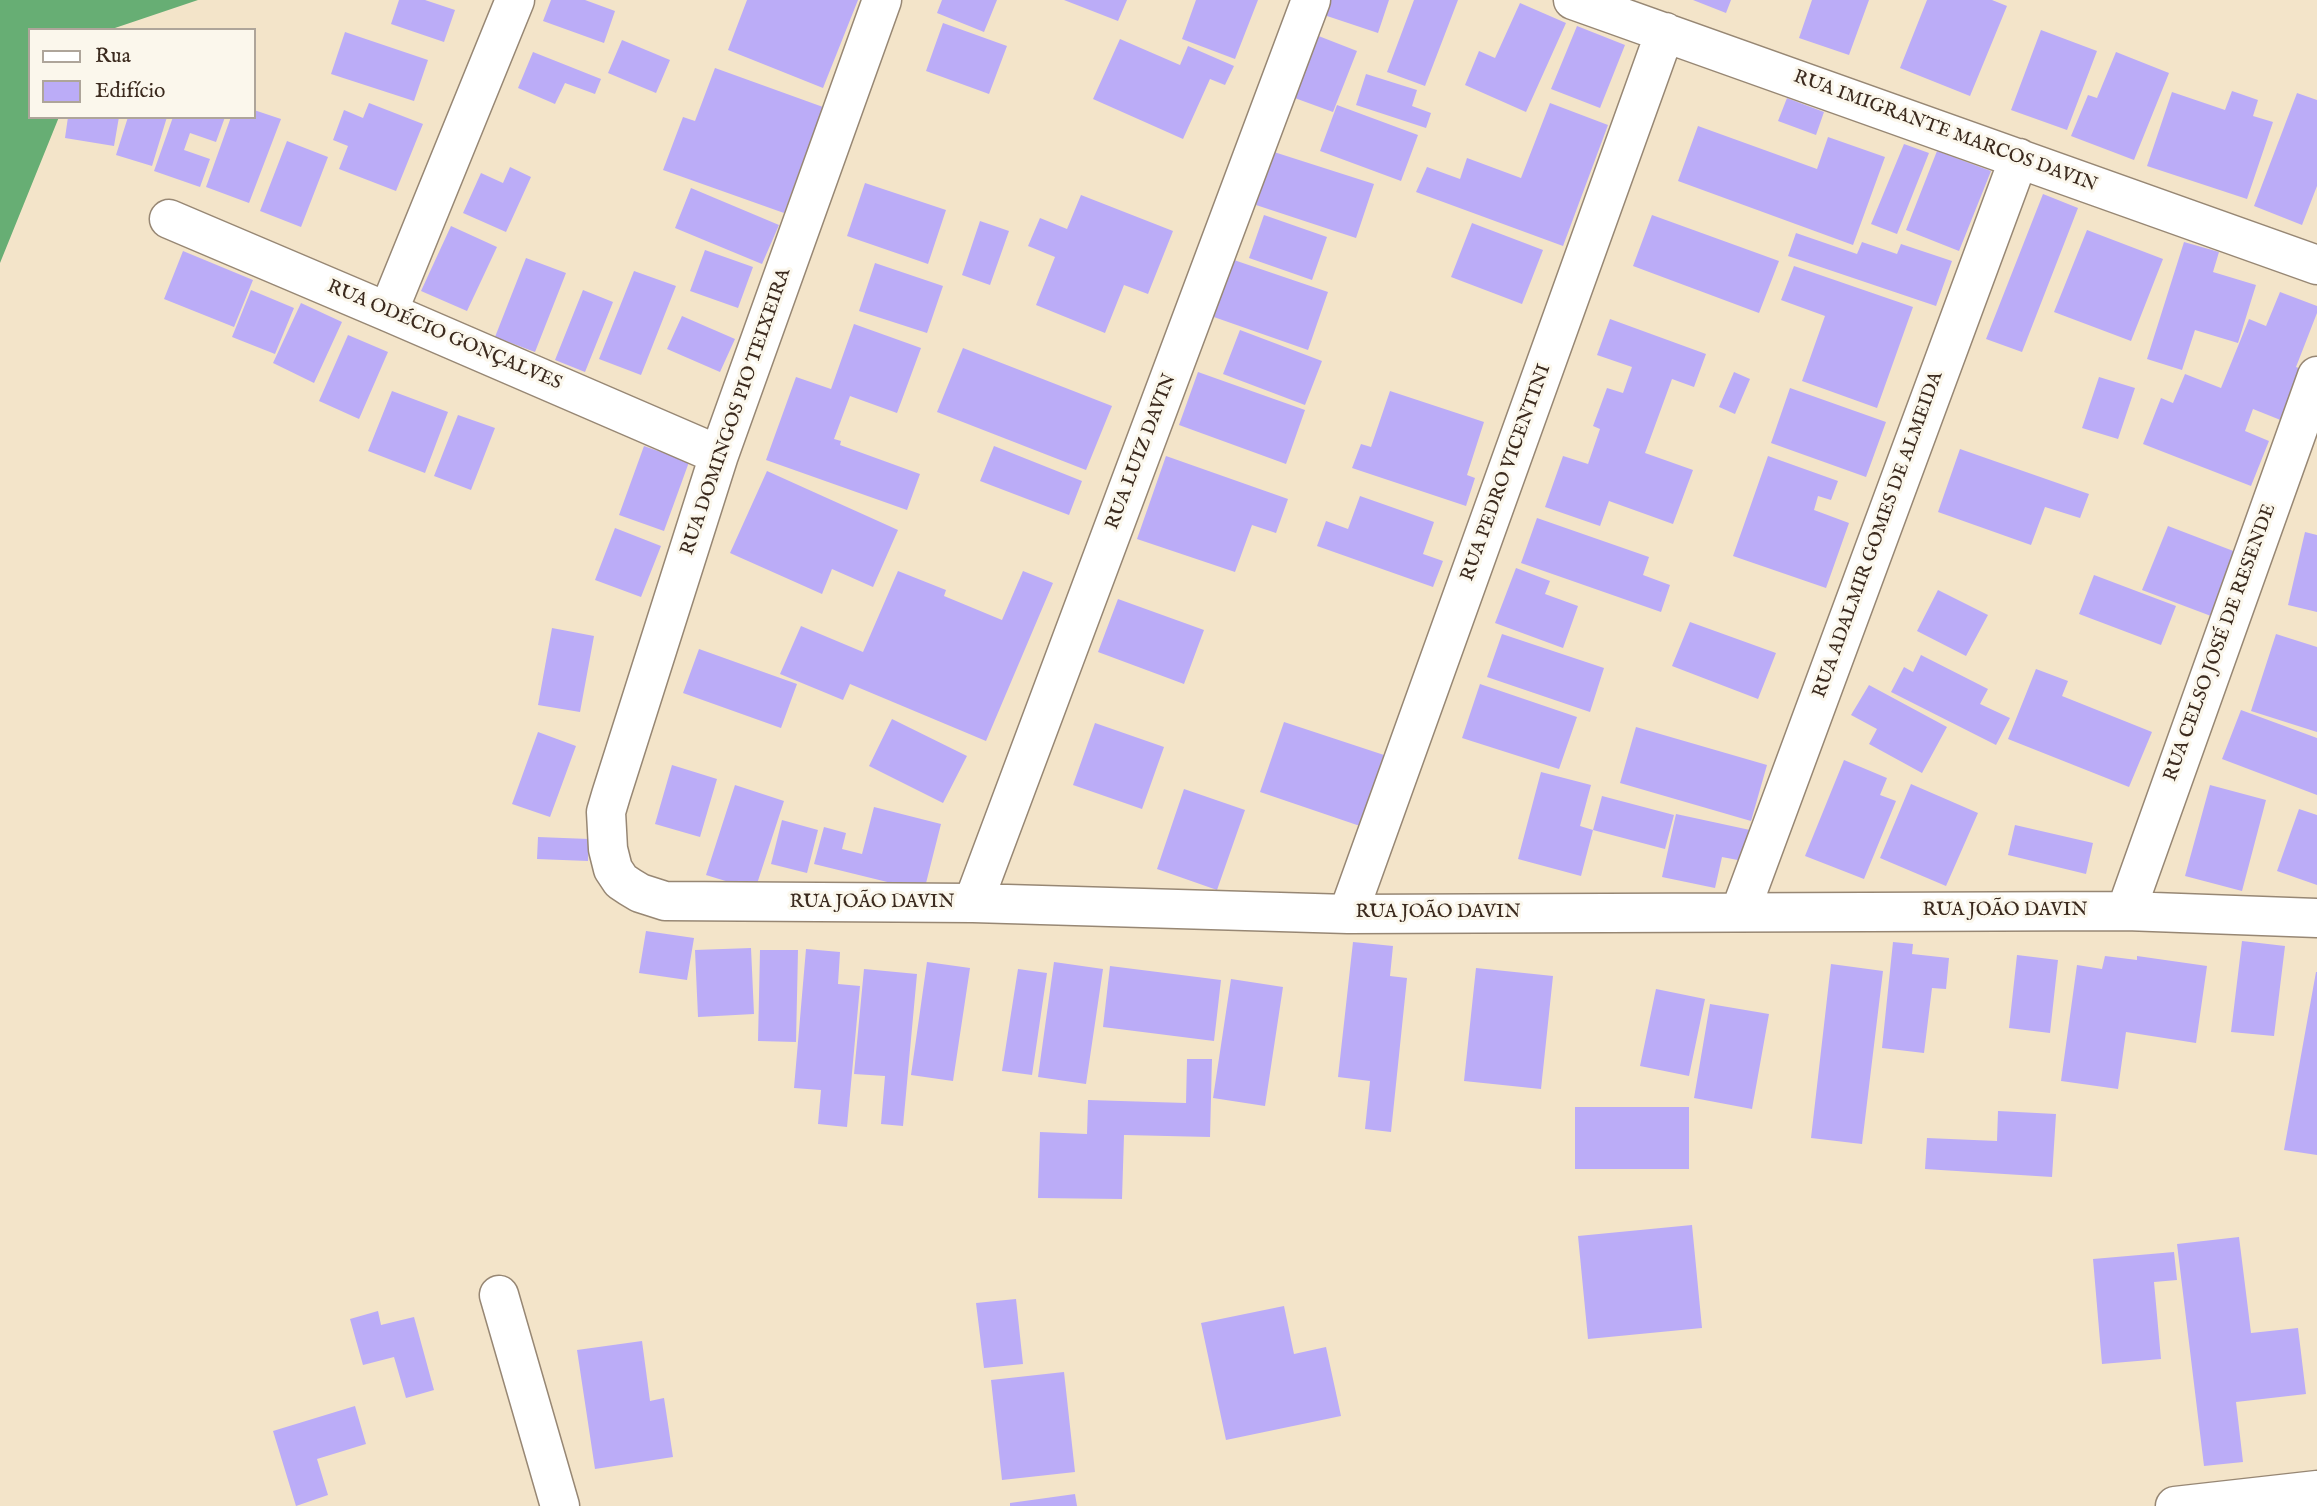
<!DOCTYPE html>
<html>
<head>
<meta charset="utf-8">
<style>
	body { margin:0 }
	#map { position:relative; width:2317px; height:1506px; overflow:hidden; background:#f3e4c9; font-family:"IM FELL English",serif }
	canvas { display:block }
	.legend { position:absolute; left:28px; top:28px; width:228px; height:91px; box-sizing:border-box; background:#fbf7ec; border:2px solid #aea59a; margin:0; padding:9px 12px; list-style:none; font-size:21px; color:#3b2a1e }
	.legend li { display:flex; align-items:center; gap:14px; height:35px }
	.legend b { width:35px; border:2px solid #aea59a }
</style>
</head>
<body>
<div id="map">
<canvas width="2317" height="1506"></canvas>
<ul class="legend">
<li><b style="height:9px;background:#fff"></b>Rua</li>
<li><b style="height:19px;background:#bbacf7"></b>Edifício</li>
</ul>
</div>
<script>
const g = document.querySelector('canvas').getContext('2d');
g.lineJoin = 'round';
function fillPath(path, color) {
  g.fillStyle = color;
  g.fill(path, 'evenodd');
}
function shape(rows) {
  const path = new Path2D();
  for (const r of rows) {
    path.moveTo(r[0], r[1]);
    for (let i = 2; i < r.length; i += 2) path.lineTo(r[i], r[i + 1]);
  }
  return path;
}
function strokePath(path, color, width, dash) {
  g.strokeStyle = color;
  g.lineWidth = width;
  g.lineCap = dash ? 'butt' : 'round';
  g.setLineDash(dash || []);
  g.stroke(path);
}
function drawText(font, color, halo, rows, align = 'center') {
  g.font = font + ' "IM FELL English",serif';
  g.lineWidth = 6;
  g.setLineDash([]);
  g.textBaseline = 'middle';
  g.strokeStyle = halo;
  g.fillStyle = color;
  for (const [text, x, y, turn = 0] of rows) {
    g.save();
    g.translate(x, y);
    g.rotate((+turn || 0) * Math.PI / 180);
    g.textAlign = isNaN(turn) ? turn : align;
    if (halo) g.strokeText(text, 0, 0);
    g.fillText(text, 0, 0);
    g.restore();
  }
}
fillPath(shape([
	[0,0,198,0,109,30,30,30,30,117,59,117,0,263]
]), '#67ae74');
fillPath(shape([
	[399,0,425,0,455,10,444,42,391,24],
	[551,0,585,0,615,11,604,43,543,21],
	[747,0,858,0,823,88,728,50],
	[942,0,997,0,984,32,937,13],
	[1064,0,1127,0,1118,21],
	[1196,0,1258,0,1235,59,1182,39],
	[1329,0,1389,0,1378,33,1324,15],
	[1414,0,1458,0,1425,86,1387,72],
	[1693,0,1731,0,1726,13],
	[1812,0,1869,0,1849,55,1799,38],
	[1927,0,1992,0,2007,6,1970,96,1900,68],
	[1520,3,1566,23,1526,112,1465,85,1479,51,1495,58],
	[943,23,1007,46,989,94,926,71],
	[1577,26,1625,45,1600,108,1551,89],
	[2041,30,2097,51,2067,130,2011,110],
	[345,32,428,60,414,101,331,74],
	[1316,35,1357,51,1333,112,1292,97],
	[1120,39,1180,65,1188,46,1234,66,1225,85,1210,79,1183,139,1093,99],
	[622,40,670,60,656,93,608,73],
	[533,52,601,79,595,94,565,83,555,104,518,88],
	[2116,52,2169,73,2134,160,2071,136,2088,95,2097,98],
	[715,68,823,107,784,213,663,170,683,117,695,121],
	[1366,74,1417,90,1412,106,1431,113,1426,128,1356,105],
	[2232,91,2258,100,2253,116,2273,122,2247,199,2147,166,2172,92,2225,110],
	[2297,93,2317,100,2317,186,2302,225,2254,206],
	[1787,98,1824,112,1816,135,1778,121],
	[369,103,423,124,396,191,339,169,348,146,333,140,344,110,363,118],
	[1550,103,1608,125,1563,246,1416,192,1427,167,1460,179,1467,158,1521,178],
	[1337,105,1418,135,1401,181,1320,151],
	[254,110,281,119,249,203,206,187,231,117,254,117],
	[68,117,119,117,114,146,65,138],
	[128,117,167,117,152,166,116,155],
	[173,117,225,117,216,142,190,133,184,150,210,159,200,187,154,171],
	[1698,126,1817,169,1828,137,1885,157,1853,245,1678,181],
	[287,141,328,157,301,227,260,211],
	[1904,144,1929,153,1897,234,1871,224],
	[1937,151,1991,171,1959,251,1906,230],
	[1274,152,1374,184,1356,238,1256,205],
	[510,167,531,177,506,232,463,213,481,173,503,183],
	[865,183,946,210,928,264,847,236],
	[691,188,779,225,762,264,675,228],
	[2043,194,2078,208,2022,352,1986,339],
	[1081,195,1173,231,1148,294,1124,285,1105,333,1036,305,1055,257,1028,246,1040,218,1067,229],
	[1264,215,1327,237,1312,280,1249,258],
	[1652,215,1779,261,1759,313,1633,266],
	[980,221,1009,231,990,285,962,275],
	[1472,223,1543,250,1522,304,1451,277],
	[451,226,497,247,467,311,421,291],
	[2087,230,2163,259,2131,341,2054,312],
	[1796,233,1857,254,1862,242,1897,254,1901,244,1952,261,1936,306,1788,256],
	[2184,242,2219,252,2213,272,2256,285,2238,343,2195,330,2182,370,2147,359],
	[705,250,753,267,738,308,690,291],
	[183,251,253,280,234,327,164,299],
	[526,258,566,273,535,352,495,337],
	[1231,259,1328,292,1308,350,1211,316],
	[875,263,943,286,927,333,859,311],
	[1794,266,1913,307,1877,408,1802,381,1825,316,1781,300],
	[634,271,676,286,641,375,599,359],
	[251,290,294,308,275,354,232,337],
	[583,290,613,302,585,372,555,360],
	[2280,292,2317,306,2317,313,2296,367,2304,370,2283,421,2253,409,2245,431,2269,441,2251,486,2143,444,2161,398,2173,403,2185,374,2221,388,2249,319,2266,326],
	[301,303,342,322,314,383,273,363],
	[682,316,735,339,720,372,667,349],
	[1610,319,1706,354,1694,387,1672,379,1645,453,1693,470,1673,524,1609,501,1600,526,1545,507,1563,456,1588,464,1600,429,1593,426,1607,388,1623,393,1632,367,1597,355],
	[854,324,921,348,897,413,850,396,834,439,841,441,840,445,920,474,907,510,766,460,796,377,831,389],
	[1240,330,1322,361,1305,405,1223,374],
	[348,335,388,352,359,419,319,401],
	[963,348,1112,406,1086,470,937,412],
	[1198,372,1305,410,1286,464,1179,425],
	[1734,372,1750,379,1735,414,1719,407],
	[2099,377,2135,388,2118,439,2082,428],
	[1790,388,1886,422,1866,477,1771,443],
	[392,391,448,412,425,473,368,451],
	[1390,391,1484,422,1467,475,1475,478,1466,506,1352,468,1361,444,1371,447],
	[458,415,495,428,471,490,434,476],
	[644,446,689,462,664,531,619,515],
	[994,446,1082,481,1069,515,980,481],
	[1960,449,2089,494,2080,518,2045,507,2031,545,1938,512],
	[1166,456,1288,499,1276,533,1252,525,1235,572,1137,539],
	[1768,456,1838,481,1831,500,1818,496,1814,510,1849,523,1826,588,1733,556],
	[767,471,898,530,873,587,832,569,822,594,730,553],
	[1360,496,1434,522,1423,554,1443,561,1433,587,1317,546,1326,521,1348,529],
	[1537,518,1649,557,1643,575,1670,585,1661,612,1521,563],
	[2168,526,2236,552,2211,616,2142,590],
	[615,528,661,546,641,597,595,580],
	[2305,532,2317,535,2317,612,2288,605],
	[1516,568,1550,581,1545,594,1578,606,1563,648,1495,623],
	[898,571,946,590,944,596,1002,620,1023,571,1053,583,986,741,850,684,843,700,780,674,801,626,863,652],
	[2094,575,2176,606,2161,645,2079,614],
	[1938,590,1988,615,1966,656,1917,631],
	[1118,599,1204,630,1184,684,1098,652],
	[1690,622,1776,653,1758,699,1672,666],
	[552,628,594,636,580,712,538,705],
	[1502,634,1604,668,1590,712,1487,677],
	[2276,634,2317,647,2317,732,2251,711],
	[699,649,797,684,781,728,683,693],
	[1921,655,1988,689,1980,704,2010,718,1996,745,1891,692,1904,667,1913,672],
	[2036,669,2068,681,2062,696,2152,732,2129,787,2008,739],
	[1480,684,1577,717,1559,769,1462,738],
	[1869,685,1947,727,1922,773,1869,744,1877,729,1851,715],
	[2241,710,2317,738,2317,795,2222,759],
	[892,719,967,756,943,803,869,766],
	[1284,722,1384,755,1360,826,1260,792],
	[1095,723,1164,747,1142,809,1073,785],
	[1636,727,1767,765,1751,821,1620,783],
	[538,732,576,746,550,817,512,804],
	[1844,760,1887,778,1880,795,1896,801,1864,879,1805,856],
	[672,765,717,779,700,837,655,824],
	[1541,772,1591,785,1580,826,1593,830,1581,876,1518,859],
	[1911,784,1978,813,1946,886,1880,858],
	[735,785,784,801,755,890,706,875],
	[2210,785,2266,800,2242,891,2185,876],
	[1184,789,1245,810,1217,890,1157,869],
	[1602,796,1674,815,1665,849,1593,830],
	[874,807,941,824,924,891,814,864,824,827,846,833,842,849,862,854],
	[2299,809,2317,815,2317,885,2277,871],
	[1676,814,1750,830,1743,861,1722,857,1715,888,1662,877],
	[782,820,818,830,807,873,771,864],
	[2015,825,2093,843,2086,874,2008,855],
	[538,837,589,839,588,861,537,859],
	[646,931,694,938,687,980,639,973],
	[2242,941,2285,946,2274,1036,2231,1032],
	[1353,942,1393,946,1390,976,1407,978,1391,1132,1365,1129,1370,1081,1338,1077],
	[1893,942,1913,944,1912,954,1949,958,1946,989,1932,988,1924,1053,1882,1048],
	[751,948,754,1014,698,1017,695,950],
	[806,949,840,952,838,984,860,986,847,1127,818,1124,821,1090,794,1088],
	[760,950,798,950,796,1042,758,1041],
	[2017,955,2058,960,2050,1033,2009,1028],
	[2105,956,2137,960,2137,956,2207,966,2196,1043,2126,1032,2118,1089,2061,1081,2077,965,2102,969],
	[927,962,970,968,953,1081,911,1075],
	[1054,962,1103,969,1086,1084,1038,1077],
	[1831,964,1883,971,1862,1144,1811,1138],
	[1110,966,1221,980,1214,1041,1103,1027],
	[1476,968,1553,976,1541,1089,1464,1081],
	[864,969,917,974,903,1126,881,1124,885,1076,854,1074],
	[1018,969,1047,973,1032,1075,1002,1071],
	[2316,972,2317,972,2317,1155,2284,1150],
	[1231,979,1283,987,1265,1106,1213,1098],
	[1656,989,1705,999,1689,1076,1640,1066],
	[1710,1004,1769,1014,1752,1109,1694,1098],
	[1187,1059,1212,1059,1210,1137,1124,1135,1122,1199,1038,1198,1040,1132,1087,1134,1088,1100,1186,1103],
	[1575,1107,1689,1107,1689,1169,1575,1169],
	[1998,1111,2056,1114,2052,1177,1925,1169,1927,1138,1997,1141],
	[1692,1225,1702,1328,1588,1339,1578,1236],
	[2239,1237,2251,1333,2298,1328,2306,1394,2236,1402,2243,1462,2204,1466,2177,1244],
	[2174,1252,2177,1280,2154,1282,2161,1359,2102,1364,2093,1259],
	[1016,1299,1023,1364,984,1368,976,1303],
	[1284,1306,1294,1354,1326,1347,1341,1416,1226,1440,1201,1323],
	[378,1311,381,1325,414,1317,434,1390,406,1398,394,1357,363,1365,350,1319],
	[642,1341,650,1401,664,1398,673,1457,595,1469,577,1350],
	[1064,1372,1075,1472,1002,1480,991,1380],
	[355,1406,366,1444,317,1459,328,1495,296,1506,273,1431],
	[1075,1494,1077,1506,1010,1506,1010,1503]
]), '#bbacf7');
const minor = shape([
	[882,0,719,455,611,795,606,812,608,849,613,869,621,881,630,887,640,893,665,901,973,903,1348,914,2126,911,2317,918],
	[1573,0,2317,265],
	[169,219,388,312,719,455],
	[388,312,515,0],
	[973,903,1311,0],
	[2126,911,2317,376],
	[1740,912,2019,158],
	[1348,914,1665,32],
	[499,1295,560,1506],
	[2175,1506,2317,1490]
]);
strokePath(minor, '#978774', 41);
strokePath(minor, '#fff', 38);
drawText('19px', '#3b2a1e', '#fbf7ec', [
	["RUA IMIGRANTE MARCOS DAVIN",1945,132,20],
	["RUA ODÉCIO GONÇALVES",444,336,23],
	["RUA DOMINGOS PIO TEIXEIRA",737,412,-71],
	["RUA LUIZ DAVIN",1142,452,-69],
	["RUA PEDRO VICENTINI",1507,473,-70],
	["RUA ADALMIR GOMES DE ALMEIDA",1879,535,-70],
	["RUA CELSO JOSÉ DE RESENDE",2221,643,-70],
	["RUA JOÃO DAVIN",872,903],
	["RUA JOÃO DAVIN",2005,911],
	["RUA JOÃO DAVIN",1438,913]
]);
</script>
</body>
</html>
